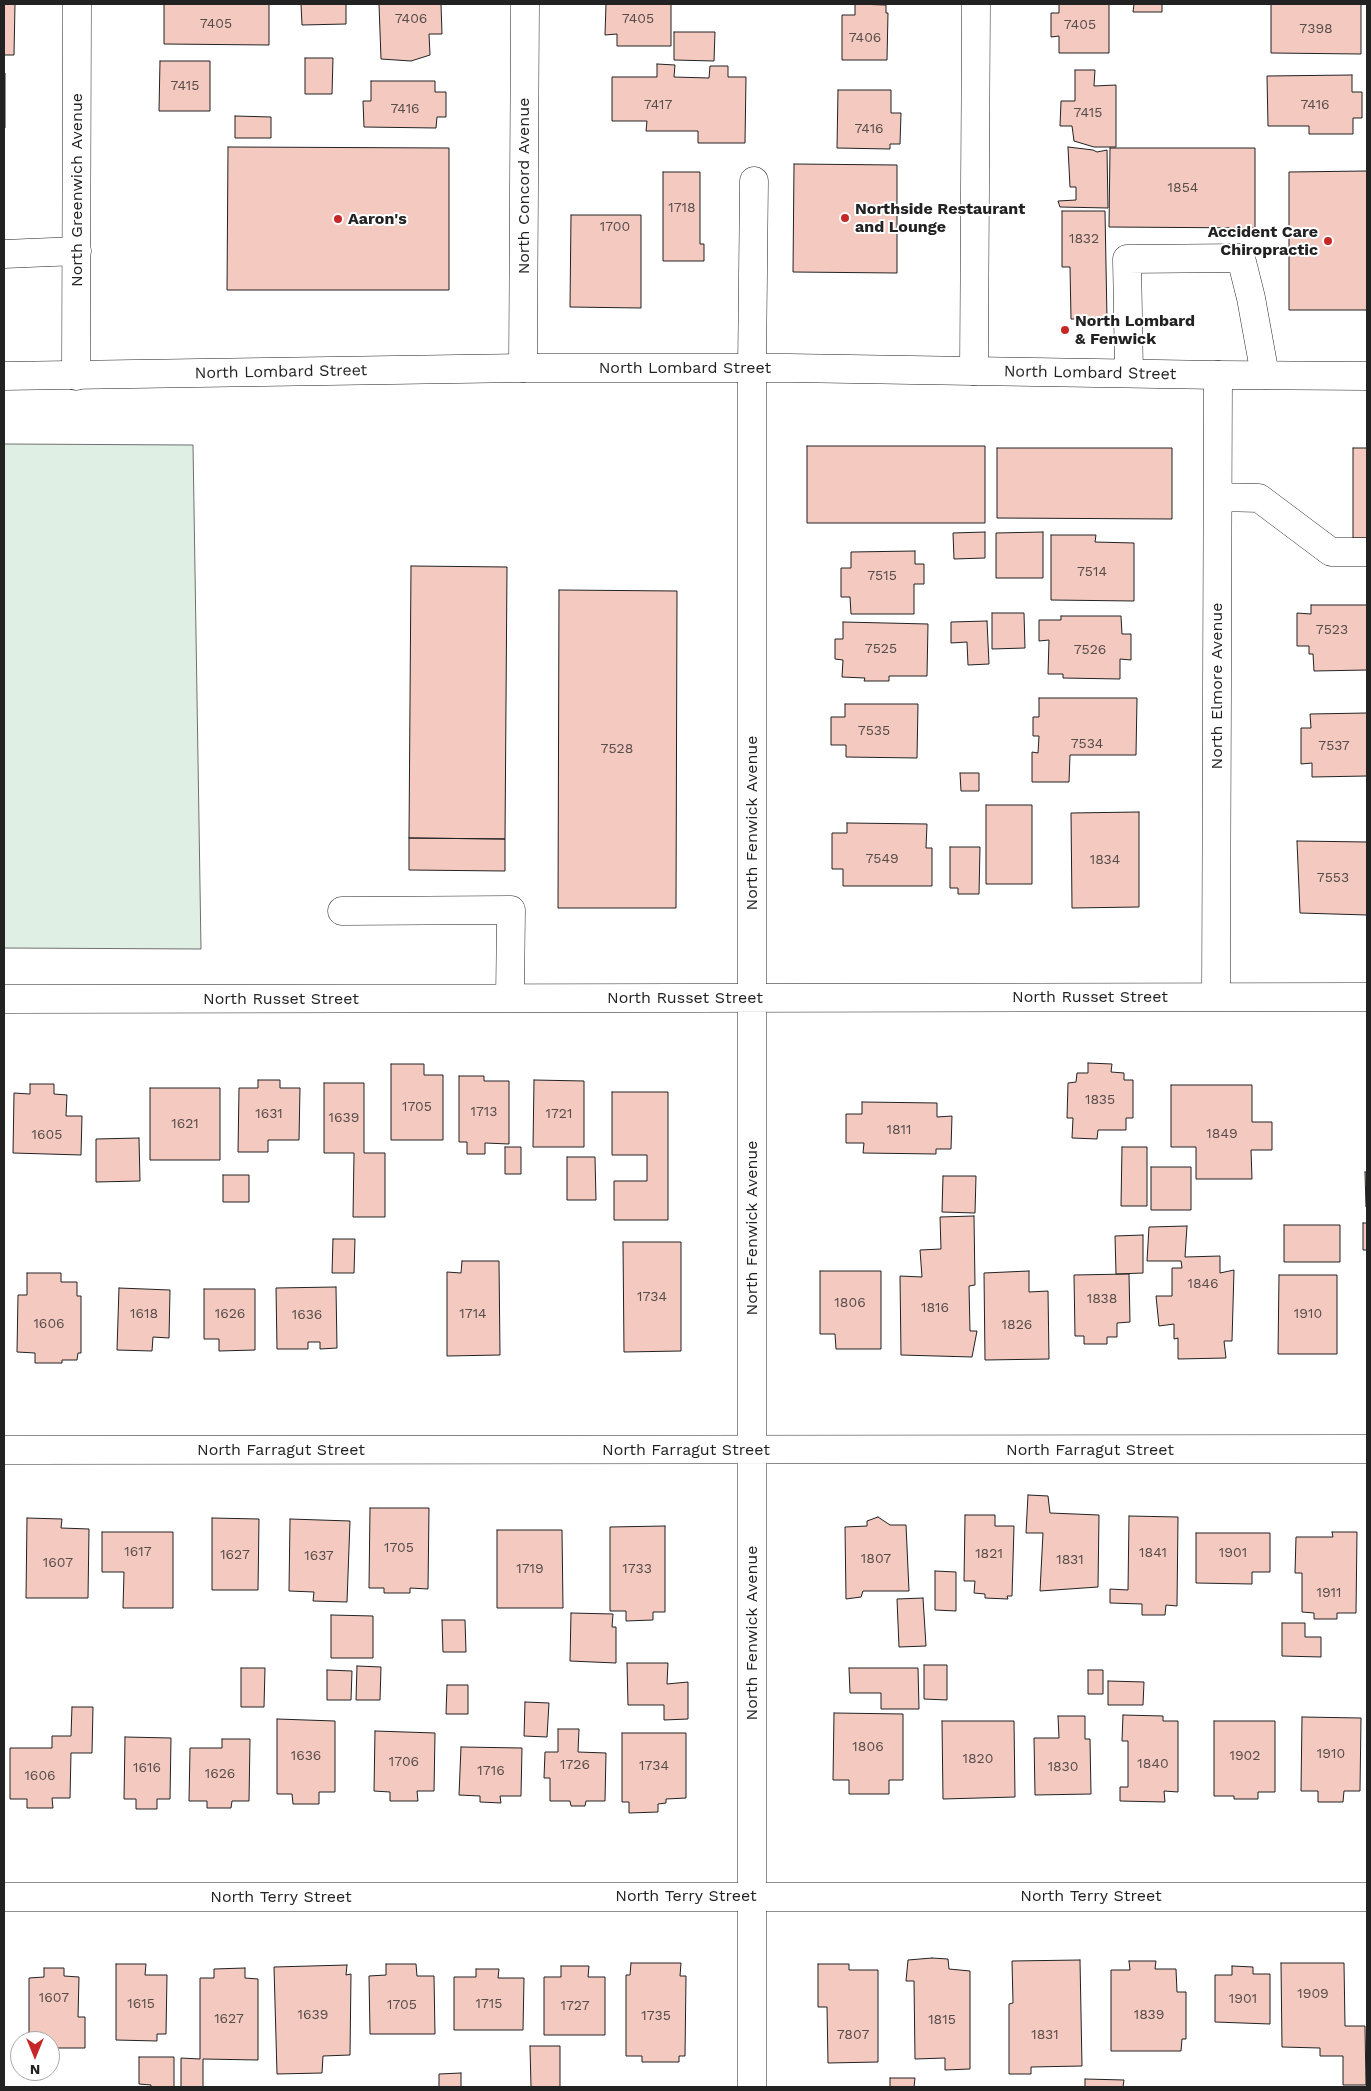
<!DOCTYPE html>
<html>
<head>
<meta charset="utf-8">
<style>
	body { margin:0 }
	#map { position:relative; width:1371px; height:2091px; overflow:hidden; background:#fff; font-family:"Work Sans",sans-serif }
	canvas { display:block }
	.frame { position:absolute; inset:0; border:5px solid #222; pointer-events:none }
	.north { position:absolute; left:10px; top:2031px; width:50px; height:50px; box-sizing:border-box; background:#fff; border:1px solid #a7a7a7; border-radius:50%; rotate:180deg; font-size:14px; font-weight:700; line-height:20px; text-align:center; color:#222 }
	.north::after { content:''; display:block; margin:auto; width:18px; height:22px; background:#c62828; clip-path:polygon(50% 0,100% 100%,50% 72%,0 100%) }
</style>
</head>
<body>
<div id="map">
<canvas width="1371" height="2091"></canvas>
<div class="frame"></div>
<div class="north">N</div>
</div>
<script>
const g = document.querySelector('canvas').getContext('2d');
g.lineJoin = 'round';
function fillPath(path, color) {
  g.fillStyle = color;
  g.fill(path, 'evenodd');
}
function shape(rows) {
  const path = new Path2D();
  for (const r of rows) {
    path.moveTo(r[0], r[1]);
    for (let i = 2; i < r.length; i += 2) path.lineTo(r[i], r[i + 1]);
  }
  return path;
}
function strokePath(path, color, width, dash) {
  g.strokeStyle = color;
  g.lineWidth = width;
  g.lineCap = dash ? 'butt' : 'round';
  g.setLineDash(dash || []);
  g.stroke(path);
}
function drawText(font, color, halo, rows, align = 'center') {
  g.font = font + ' "Work Sans",sans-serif';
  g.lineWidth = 4;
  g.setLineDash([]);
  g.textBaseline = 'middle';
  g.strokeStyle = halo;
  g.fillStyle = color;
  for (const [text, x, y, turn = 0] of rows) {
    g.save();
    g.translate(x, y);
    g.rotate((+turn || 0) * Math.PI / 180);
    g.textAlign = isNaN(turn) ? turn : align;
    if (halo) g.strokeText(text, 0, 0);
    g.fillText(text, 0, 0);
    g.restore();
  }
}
const green = shape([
	[4,444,193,445,201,949,4,948,4,444]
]);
fillPath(green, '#e0efe3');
strokePath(green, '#6f6f6f', 1);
const building = shape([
	[4,4,15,4,14,55,4,55,4,4],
	[164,4,269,4,269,45,164,44,164,4],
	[301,4,346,4,346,24,302,25,301,4],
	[379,4,441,4,442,34,429,34,430,55,411,61,381,59,379,4],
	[606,4,671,4,671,46,617,46,617,34,605,35,606,4],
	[855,4,886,5,886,13,888,13,887,60,842,60,842,15,855,15,855,4],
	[1059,4,1109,4,1109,53,1059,53,1059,36,1051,37,1051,13,1059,13,1059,4],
	[1134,4,1162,4,1162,12,1133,12,1134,4],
	[1271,4,1361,4,1361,54,1271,53,1271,4],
	[674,32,715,32,714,61,674,60,674,32],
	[305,58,333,58,332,94,305,94,305,58],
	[160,61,210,61,210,111,159,111,160,61],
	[657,64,675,65,674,77,709,78,710,66,728,66,728,77,746,77,745,143,698,143,698,131,646,131,647,121,612,121,612,77,657,77,657,64],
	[1075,70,1095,70,1094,86,1116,85,1116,147,1094,147,1074,141,1072,126,1060,126,1061,101,1075,101,1075,70],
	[4,73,5,73,5,128,4,128,4,73],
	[1352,75,1352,92,1362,92,1362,118,1353,118,1353,134,1309,134,1309,126,1268,126,1267,76,1352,75],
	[371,81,435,81,435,92,446,92,446,117,437,117,436,128,364,127,363,101,371,101,371,81],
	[838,90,891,90,891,113,901,113,900,144,890,144,890,149,837,148,838,90],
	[235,116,271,117,271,138,235,138,235,116],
	[228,147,449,148,449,290,227,290,228,147],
	[1068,147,1093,150,1097,152,1107,150,1108,208,1060,207,1058,201,1076,200,1076,187,1070,187,1068,147],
	[1110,148,1255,148,1255,228,1109,227,1110,148],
	[794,164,897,165,897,273,793,272,794,164],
	[1367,171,1367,310,1289,310,1289,172,1367,171],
	[663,172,700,172,700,244,704,244,704,261,663,261,663,172],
	[1062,211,1105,211,1107,319,1071,319,1070,267,1062,267,1062,211],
	[571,215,641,215,641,308,570,307,571,215],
	[807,446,985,446,985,523,807,523,807,446],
	[997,448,1172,448,1172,519,997,518,997,448],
	[1353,448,1367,448,1367,538,1353,538,1353,448],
	[985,532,985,558,954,559,953,533,985,532],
	[1043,532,1043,578,996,578,996,533,1043,532],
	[1051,535,1096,535,1095,542,1134,543,1134,601,1051,600,1051,535],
	[915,551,915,564,924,564,924,584,914,584,914,614,851,614,850,597,841,597,841,568,851,568,851,552,915,551],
	[411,566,507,567,505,839,409,838,411,566],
	[559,590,677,591,676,908,558,908,559,590],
	[1311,605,1367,605,1367,670,1314,671,1313,654,1309,654,1309,646,1297,646,1297,613,1311,614,1311,605],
	[992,613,1024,613,1025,648,992,649,992,613],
	[1061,616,1121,616,1122,634,1131,634,1131,660,1120,659,1120,679,1063,678,1063,674,1048,674,1049,640,1039,641,1039,620,1061,620,1061,616],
	[987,621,989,664,968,665,967,642,951,643,951,622,987,621],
	[843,622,928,624,927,676,889,676,889,681,864,681,865,678,842,677,843,660,835,659,835,639,843,639,843,622],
	[1039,698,1137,698,1136,755,1070,755,1069,782,1032,782,1032,752,1038,753,1039,736,1033,736,1033,717,1039,717,1039,698],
	[845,704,918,704,917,758,846,757,846,745,831,745,831,717,845,717,845,704],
	[1367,713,1367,776,1312,777,1312,763,1301,764,1301,728,1311,728,1310,714,1367,713],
	[960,773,979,773,979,791,961,791,960,773],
	[986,805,1032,805,1032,884,986,884,986,805],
	[1139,812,1139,907,1072,908,1071,813,1139,812],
	[847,823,927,824,926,848,932,848,932,886,843,886,843,869,832,869,832,833,847,833,847,823],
	[409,838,505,839,505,871,409,870,409,838],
	[1297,841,1367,842,1367,915,1300,913,1297,841],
	[950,847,980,847,979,894,958,894,958,888,950,888,950,847],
	[1088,1063,1112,1064,1111,1072,1124,1073,1124,1080,1133,1080,1133,1118,1126,1118,1126,1130,1098,1130,1097,1139,1072,1138,1073,1118,1067,1118,1068,1083,1076,1082,1077,1073,1088,1073,1088,1063],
	[391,1064,424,1064,424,1075,443,1075,443,1140,391,1140,391,1064],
	[459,1076,484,1076,484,1081,509,1081,509,1144,485,1143,485,1154,467,1154,467,1142,459,1142,459,1076],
	[258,1080,280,1080,280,1088,300,1088,299,1140,268,1140,268,1152,238,1152,239,1088,258,1088,258,1080],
	[534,1080,584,1081,584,1147,533,1147,534,1080],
	[324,1083,364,1083,364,1153,385,1153,385,1217,353,1217,354,1153,324,1153,324,1083],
	[30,1084,54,1084,54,1094,67,1095,66,1116,82,1116,81,1155,13,1153,14,1093,30,1094,30,1084],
	[1171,1085,1252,1085,1252,1122,1272,1122,1272,1150,1251,1150,1252,1179,1196,1179,1196,1147,1171,1147,1171,1085],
	[150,1088,220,1088,220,1160,150,1160,150,1088],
	[612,1092,668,1092,668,1220,614,1220,614,1181,647,1181,647,1155,612,1155,612,1092],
	[862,1102,937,1103,937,1117,952,1116,951,1149,936,1149,936,1154,863,1153,864,1143,846,1143,846,1114,862,1114,862,1102],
	[139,1138,140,1181,96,1182,96,1139,139,1138],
	[505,1147,521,1147,521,1174,505,1174,505,1147],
	[1122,1147,1147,1147,1147,1206,1121,1206,1122,1147],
	[567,1157,595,1157,596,1200,567,1200,567,1157],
	[1151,1167,1191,1167,1191,1210,1151,1210,1151,1167],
	[1365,1172,1367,1172,1367,1207,1366,1207,1365,1172],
	[223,1175,249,1175,249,1202,223,1202,223,1175],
	[943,1176,976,1176,975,1213,942,1212,943,1176],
	[974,1216,975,1285,969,1286,970,1331,977,1331,972,1357,901,1355,900,1276,922,1277,920,1250,941,1249,940,1217,974,1216],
	[1363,1223,1367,1223,1367,1250,1363,1250,1363,1223],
	[1284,1225,1340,1225,1340,1262,1284,1262,1284,1225],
	[1187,1226,1185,1257,1220,1256,1220,1273,1234,1270,1232,1341,1224,1341,1226,1358,1178,1359,1178,1338,1174,1339,1174,1324,1159,1326,1156,1296,1172,1296,1172,1268,1182,1268,1181,1261,1147,1261,1149,1227,1187,1226],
	[1143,1235,1143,1273,1116,1274,1115,1236,1143,1235],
	[333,1239,355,1239,354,1273,332,1273,333,1239],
	[623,1242,681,1242,681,1351,624,1352,623,1242],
	[462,1261,499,1261,500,1355,447,1356,447,1272,461,1273,462,1261],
	[820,1271,881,1271,881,1349,836,1349,835,1334,820,1334,820,1271],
	[1029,1271,1029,1292,1048,1291,1049,1359,985,1360,984,1273,1029,1271],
	[27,1273,61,1273,61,1282,77,1282,77,1296,81,1296,81,1353,78,1353,77,1360,62,1360,62,1363,35,1363,35,1353,17,1352,18,1295,27,1295,27,1273],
	[1129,1274,1130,1322,1117,1323,1117,1337,1107,1337,1107,1344,1084,1344,1084,1336,1075,1336,1074,1275,1129,1274],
	[1279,1275,1337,1275,1337,1354,1278,1354,1279,1275],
	[336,1287,337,1348,320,1349,320,1342,308,1342,308,1349,277,1349,276,1288,336,1287],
	[119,1288,170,1290,169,1338,153,1337,152,1351,117,1350,119,1288],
	[204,1289,255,1289,255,1350,219,1351,219,1339,204,1339,204,1289],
	[1028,1495,1048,1496,1050,1513,1099,1515,1098,1587,1040,1591,1043,1533,1026,1533,1028,1495],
	[370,1508,429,1508,428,1589,410,1588,410,1593,384,1593,384,1588,369,1588,370,1508],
	[965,1515,995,1515,995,1526,1014,1526,1012,1596,1007,1596,1008,1599,985,1598,985,1594,974,1593,975,1581,964,1581,965,1515],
	[1129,1516,1178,1517,1177,1606,1166,1605,1165,1615,1142,1615,1142,1604,1110,1603,1110,1589,1128,1590,1129,1516],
	[878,1517,890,1525,906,1525,909,1591,863,1591,861,1597,846,1599,845,1527,867,1526,867,1521,878,1517],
	[27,1518,62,1519,61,1528,89,1529,88,1598,26,1598,27,1518],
	[212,1518,259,1519,258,1590,212,1590,212,1518],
	[290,1519,350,1521,347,1602,313,1601,314,1592,289,1591,290,1519],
	[665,1526,665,1612,653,1612,653,1620,626,1621,626,1611,610,1611,610,1527,665,1526],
	[497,1530,562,1530,563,1608,497,1608,497,1530],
	[102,1532,173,1532,173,1608,123,1608,124,1572,102,1572,102,1532],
	[1332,1532,1357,1532,1356,1613,1337,1613,1337,1619,1314,1619,1314,1613,1302,1612,1302,1573,1295,1573,1296,1537,1333,1537,1332,1532],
	[1196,1533,1270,1533,1270,1572,1252,1572,1252,1584,1196,1583,1196,1533],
	[935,1571,956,1572,956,1611,935,1610,935,1571],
	[923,1598,926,1646,899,1647,897,1599,923,1598],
	[571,1613,613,1614,612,1627,616,1627,616,1663,570,1661,571,1613],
	[331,1615,373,1616,373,1658,331,1658,331,1615],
	[442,1620,465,1620,466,1652,443,1652,442,1620],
	[1282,1623,1305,1623,1305,1637,1321,1637,1321,1657,1282,1656,1282,1623],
	[627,1663,668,1663,667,1684,688,1682,688,1719,664,1720,664,1705,628,1705,627,1663],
	[924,1665,947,1665,947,1700,924,1699,924,1665],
	[357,1666,381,1667,380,1700,356,1700,357,1666],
	[241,1668,265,1668,264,1707,241,1707,241,1668],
	[849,1668,918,1668,919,1709,881,1709,881,1693,850,1693,849,1668],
	[327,1670,352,1671,351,1700,327,1700,327,1670],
	[1088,1670,1103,1670,1103,1694,1088,1694,1088,1670],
	[1108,1681,1144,1682,1143,1705,1108,1705,1108,1681],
	[447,1685,468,1685,468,1714,446,1714,447,1685],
	[525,1702,549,1703,547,1737,524,1736,525,1702],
	[72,1707,93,1707,92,1753,71,1753,70,1798,52,1798,53,1808,27,1808,27,1799,10,1799,10,1748,52,1748,52,1736,71,1736,72,1707],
	[834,1713,903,1714,903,1780,889,1780,889,1794,849,1794,849,1780,833,1780,834,1713],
	[1123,1715,1163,1716,1163,1721,1178,1721,1178,1792,1164,1791,1165,1802,1120,1801,1120,1787,1128,1787,1128,1741,1122,1741,1123,1715],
	[1058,1716,1085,1716,1085,1739,1090,1739,1091,1794,1035,1795,1034,1738,1059,1738,1058,1716],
	[1302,1717,1361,1718,1360,1791,1344,1791,1343,1802,1318,1802,1318,1791,1301,1791,1302,1717],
	[277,1719,335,1721,335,1792,319,1792,319,1804,293,1804,292,1794,277,1794,277,1719],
	[942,1721,1014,1721,1015,1797,943,1799,942,1721],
	[1214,1721,1275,1721,1275,1792,1258,1792,1258,1799,1234,1799,1234,1796,1214,1796,1214,1721],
	[558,1729,579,1729,578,1752,606,1753,605,1801,586,1801,585,1806,571,1806,570,1801,550,1801,550,1778,544,1778,545,1752,558,1752,558,1729],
	[375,1731,435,1733,434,1791,417,1791,418,1801,390,1801,390,1792,374,1791,375,1731],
	[622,1733,686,1733,686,1798,666,1799,666,1803,658,1804,658,1812,629,1813,629,1802,622,1802,622,1733],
	[125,1737,171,1738,170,1799,157,1799,157,1809,136,1809,136,1799,124,1799,125,1737],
	[222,1739,250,1739,249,1801,232,1801,231,1808,207,1808,207,1801,189,1801,190,1748,222,1748,222,1739],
	[461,1747,522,1748,521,1796,500,1796,501,1803,480,1802,480,1796,459,1795,461,1747],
	[932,1958,948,1959,949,1969,970,1971,970,2069,945,2070,945,2058,915,2059,914,1981,906,1981,908,1960,932,1958],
	[1080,1960,1082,2066,1031,2067,1031,2074,1009,2074,1009,2004,1013,2003,1012,1961,1080,1960],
	[1129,1961,1156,1961,1155,1969,1176,1969,1177,1992,1186,1992,1186,2039,1182,2039,1181,2051,1111,2051,1111,1970,1130,1970,1129,1961],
	[631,1963,681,1963,680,1976,686,1976,685,2056,679,2056,679,2062,642,2062,642,2056,626,2056,626,1975,630,1975,631,1963],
	[1281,1963,1344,1963,1345,2026,1365,2026,1366,2085,1343,2085,1343,2056,1320,2056,1320,2048,1282,2047,1281,1963],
	[116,1964,146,1964,145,1975,167,1975,166,2034,157,2034,157,2041,116,2040,116,1964],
	[386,1964,416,1964,417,1976,434,1976,435,2034,370,2034,369,1976,386,1975,386,1964],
	[818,1964,849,1964,849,1970,878,1970,878,2062,828,2063,827,2007,818,2007,818,1964],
	[347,1965,346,1975,351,1974,350,2055,323,2056,322,2073,277,2074,274,1967,347,1965],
	[561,1966,589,1966,588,1977,605,1977,605,2035,544,2035,544,1977,561,1977,561,1966],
	[1232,1966,1253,1967,1253,1974,1270,1974,1270,2024,1215,2022,1215,1975,1232,1975,1232,1966],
	[44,1968,64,1968,64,1976,79,1977,78,2017,85,2017,85,2048,50,2048,50,2041,29,2041,29,1978,44,1977,44,1968],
	[245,1968,245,1978,258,1979,258,2060,203,2059,203,2087,181,2087,181,2058,200,2059,200,1978,214,1978,214,1969,245,1968],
	[476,1969,499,1969,498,1978,524,1978,523,2030,454,2030,454,1977,476,1977,476,1969],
	[530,2046,560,2046,560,2087,531,2087,530,2046],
	[139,2057,174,2057,174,2087,151,2087,151,2085,139,2084,139,2057],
	[461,2073,461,2087,439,2087,439,2074,461,2073],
	[890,2078,915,2078,914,2087,890,2087,890,2078],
	[1085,2079,1124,2080,1123,2087,1085,2087,1085,2079]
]);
fillPath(building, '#f3c9c0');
strokePath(building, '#222', 1);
const minor = shape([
	[4,254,77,251],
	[523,368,525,4],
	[974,371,976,4],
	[1129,373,1127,259,1241,258,1251,298,1265,375],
	[76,376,77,4],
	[1218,497,1259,498,1331,552,1367,552],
	[342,911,511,910,510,998],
	[1216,997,1218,375],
	[4,999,1367,997],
	[4,1450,1367,1449],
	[4,1897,1367,1897],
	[752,2087,752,368,754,181]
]);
const major = shape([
	[4,376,523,368,789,368,1218,375,1367,376]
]);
strokePath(minor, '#222', 29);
strokePath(major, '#222', 29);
strokePath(minor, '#fff', 28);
strokePath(major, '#fff', 28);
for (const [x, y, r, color] of [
	[845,218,5,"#c62828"],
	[338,219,5,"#c62828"],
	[1328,241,5,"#c62828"],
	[1065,330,5,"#c62828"]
]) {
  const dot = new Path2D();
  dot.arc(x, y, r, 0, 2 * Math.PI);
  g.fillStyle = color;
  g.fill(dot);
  strokePath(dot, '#fff', 2);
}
drawText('14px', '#564c4a', null, [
	["7406",411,19],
	["7405",638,19],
	["7405",216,24],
	["7405",1080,25],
	["7398",1316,29],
	["7406",865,38],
	["7415",185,86],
	["7417",658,105],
	["7416",1315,105],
	["7416",405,109],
	["7415",1088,113],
	["7416",869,129],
	["1854",1183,188],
	["1718",682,208],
	["1700",615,227],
	["1832",1084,239],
	["7514",1092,572],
	["7515",882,576],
	["7523",1332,630],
	["7525",881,649],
	["7526",1090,650],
	["7535",874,731],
	["7534",1087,744],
	["7537",1334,746],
	["7528",617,749],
	["7549",882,859],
	["1834",1105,860],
	["7553",1333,878],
	["1835",1100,1100],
	["1705",417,1107],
	["1713",484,1112],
	["1631",269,1114],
	["1721",559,1114],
	["1639",344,1118],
	["1621",185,1124],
	["1811",899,1130],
	["1849",1222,1134],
	["1605",47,1135],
	["1846",1203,1284],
	["1734",652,1297],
	["1838",1102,1299],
	["1806",850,1303],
	["1816",935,1308],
	["1618",144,1314],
	["1626",230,1314],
	["1714",473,1314],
	["1910",1308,1314],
	["1636",307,1315],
	["1606",49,1324],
	["1826",1017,1325],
	["1705",399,1548],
	["1617",138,1552],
	["1841",1153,1553],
	["1901",1233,1553],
	["1821",989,1554],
	["1627",235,1555],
	["1637",319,1556],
	["1807",876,1559],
	["1831",1070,1560],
	["1607",58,1563],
	["1719",530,1569],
	["1733",637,1569],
	["1911",1329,1593],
	["1806",868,1747],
	["1910",1331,1754],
	["1636",306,1756],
	["1902",1245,1756],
	["1820",978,1759],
	["1706",404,1762],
	["1840",1153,1764],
	["1726",575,1765],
	["1734",654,1766],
	["1830",1063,1767],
	["1616",147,1768],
	["1716",491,1771],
	["1626",220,1774],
	["1606",40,1776],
	["1909",1313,1994],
	["1607",54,1998],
	["1901",1243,1999],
	["1615",141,2004],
	["1715",489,2004],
	["1705",402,2005],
	["1727",575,2006],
	["1639",313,2015],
	["1839",1149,2015],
	["1735",656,2016],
	["1627",229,2019],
	["1815",942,2020],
	["7807",853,2035],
	["1831",1045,2035]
]);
drawText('16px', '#222', '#fff', [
	["North Concord Avenue",524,186,-90],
	["North Greenwich Avenue",77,190,-90],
	["North Lombard Street",685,368],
	["North Lombard Street",281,372,-1],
	["North Lombard Street",1090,373,1],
	["North Elmore Avenue",1217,686,-90],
	["North Fenwick Avenue",752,823,-90],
	["North Russet Street",1090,997],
	["North Russet Street",685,998],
	["North Russet Street",281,999],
	["North Fenwick Avenue",752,1228,-90],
	["North Farragut Street",281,1450],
	["North Farragut Street",686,1450],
	["North Farragut Street",1090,1450],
	["North Fenwick Avenue",752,1633,-90],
	["North Terry Street",686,1896],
	["North Terry Street",1091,1896],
	["North Terry Street",281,1897]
]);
drawText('bold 16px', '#222', '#fff', [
	["Northside Restaurant",855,209],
	["and Lounge",855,227],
	["Aaron's",348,219],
	["Accident Care",1318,232,"right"],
	["Chiropractic",1318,250,"right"],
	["North Lombard",1075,321],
	["& Fenwick",1075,339]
], 'left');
</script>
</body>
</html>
